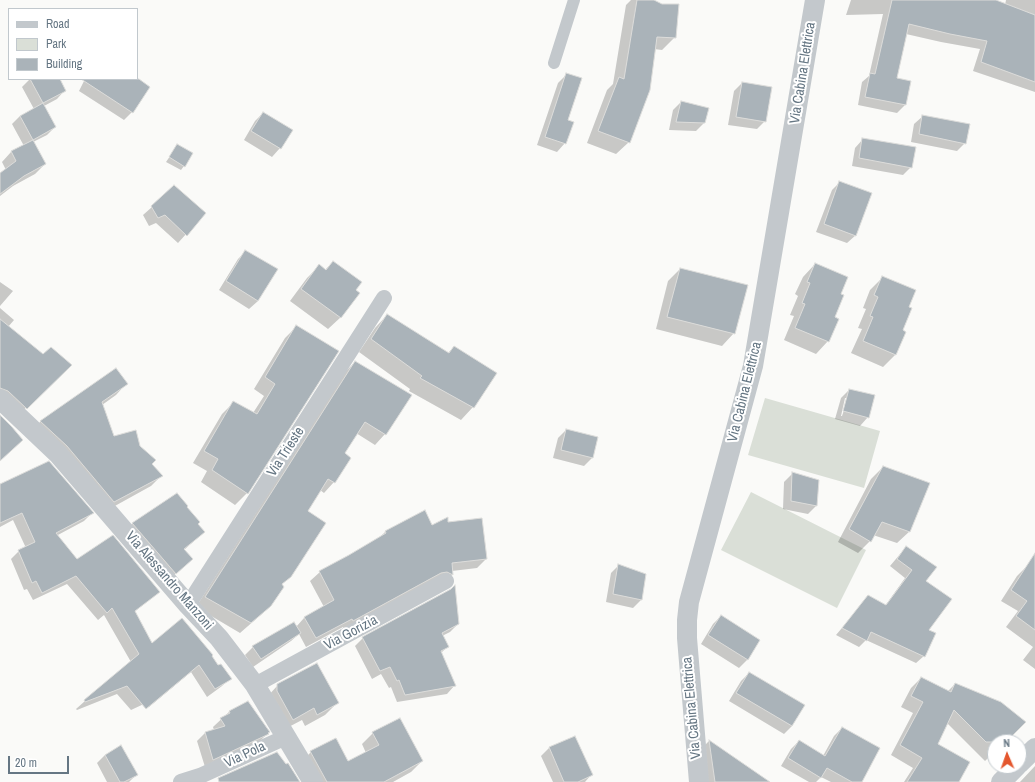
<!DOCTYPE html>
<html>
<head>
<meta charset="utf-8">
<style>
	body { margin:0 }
	#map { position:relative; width:1035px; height:782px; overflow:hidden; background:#fafaf8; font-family:"Archivo Narrow",sans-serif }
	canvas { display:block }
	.legend { position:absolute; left:8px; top:8px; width:130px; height:72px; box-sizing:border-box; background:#fff; border:1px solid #c1c8cd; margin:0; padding:5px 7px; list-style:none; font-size:12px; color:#657683 }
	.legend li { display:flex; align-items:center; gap:8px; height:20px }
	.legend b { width:20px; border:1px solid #c1c8cd }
	.north { position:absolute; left:987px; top:734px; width:40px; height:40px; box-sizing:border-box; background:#fff; border:1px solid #c1c8cd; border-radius:50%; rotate:358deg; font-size:11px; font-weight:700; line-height:16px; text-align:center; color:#657683 }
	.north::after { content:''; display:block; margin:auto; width:14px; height:18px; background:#e4572e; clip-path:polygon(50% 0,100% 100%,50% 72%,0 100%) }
	.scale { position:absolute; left:8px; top:756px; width:61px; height:18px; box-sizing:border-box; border:2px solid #657683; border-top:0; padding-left:5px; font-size:12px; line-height:14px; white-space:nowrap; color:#657683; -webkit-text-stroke:3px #fff; paint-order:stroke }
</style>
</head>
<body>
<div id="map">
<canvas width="1035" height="782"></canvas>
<ul class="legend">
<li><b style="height:5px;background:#c3c8cc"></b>Road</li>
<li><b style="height:11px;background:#dadfd7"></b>Park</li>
<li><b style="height:11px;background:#aab3b9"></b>Building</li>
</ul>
<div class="north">N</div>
<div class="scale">20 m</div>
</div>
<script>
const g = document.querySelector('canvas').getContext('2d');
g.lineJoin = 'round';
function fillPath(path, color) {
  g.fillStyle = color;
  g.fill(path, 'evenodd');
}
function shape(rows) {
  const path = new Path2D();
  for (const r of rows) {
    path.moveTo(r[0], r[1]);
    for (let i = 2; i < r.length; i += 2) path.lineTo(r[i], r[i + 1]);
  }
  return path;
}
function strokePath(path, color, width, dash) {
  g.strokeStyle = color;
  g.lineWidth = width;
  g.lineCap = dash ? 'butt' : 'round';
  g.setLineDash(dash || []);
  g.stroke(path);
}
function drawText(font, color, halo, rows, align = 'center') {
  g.font = font + ' "Archivo Narrow",sans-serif';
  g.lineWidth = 4;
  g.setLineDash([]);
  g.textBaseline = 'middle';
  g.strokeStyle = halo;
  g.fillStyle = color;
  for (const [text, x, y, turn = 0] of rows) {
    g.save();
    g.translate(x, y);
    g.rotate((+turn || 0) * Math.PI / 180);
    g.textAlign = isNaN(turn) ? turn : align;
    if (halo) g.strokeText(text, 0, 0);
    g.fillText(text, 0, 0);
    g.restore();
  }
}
fillPath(shape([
	[765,398,880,431,864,488,748,455],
	[751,492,866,550,837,608,721,550]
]), '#dadfd7');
fillPath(shape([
	[631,0,652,0,662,5,675,37,662,50,654,49,629,142,616,154,587,143,607,90,613,84,626,5],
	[851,0,992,0,1005,5,1006,0,1035,0,1035,92,973,71,980,49,941,42,906,34,896,79,905,105,897,113,858,105,862,82,869,76,883,14,846,15],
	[566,75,567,120,565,143,557,152,537,145,558,83],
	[30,79,59,79,65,90,57,99,44,106,55,127,47,135,33,142,45,164,35,174,13,186,0,196,0,175,6,170,2,162,11,152,24,146,12,124,20,116,34,109,22,87],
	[85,79,137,79,149,87,132,112,124,120,79,91],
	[742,83,765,121,757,129,728,125,734,91],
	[681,102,707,109,704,123,696,131,669,130,673,110],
	[263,113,280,148,272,157,244,140,255,121],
	[923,116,965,143,957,151,911,142,914,124],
	[863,139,911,167,903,175,852,166,855,148],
	[177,146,184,166,181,170,166,162],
	[840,182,856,235,847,243,816,232,832,190],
	[152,207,205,213,178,243,156,223,149,226,143,215],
	[246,251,258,301,249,309,219,290,238,259],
	[333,262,341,317,328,329,290,301,307,278,319,266,325,270],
	[815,264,840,294,828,341,816,354,784,340,794,316,790,315,798,296,795,294,803,277],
	[680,269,734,333,722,346,656,329,668,281],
	[883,277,908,308,896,354,883,367,851,353,862,329,858,328,866,309,863,308,870,290],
	[0,282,13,291,0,306],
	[0,308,14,320,8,327,61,375,16,417,0,402],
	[387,315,448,353,454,347,473,407,461,420,409,391,410,389,359,352,375,328],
	[296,327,337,351,247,493,235,505,201,482,207,471,193,463,222,414,234,402,253,413,264,396,254,389,285,338],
	[355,362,411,395,385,434,375,445,356,433,343,453,334,482,324,493,320,490,306,511,290,576,281,585,271,606,240,633,196,607,345,372],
	[116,369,126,384,116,395,102,405,113,438,139,447,151,464,161,476,151,486,104,512,30,432,40,422],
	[849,390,868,417,860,426,835,419,841,398],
	[845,398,848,398,842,416,841,416],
	[566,430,592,458,584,466,553,458,558,438],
	[883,467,910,531,897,543,873,535,870,541,858,553,838,542,871,479],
	[792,474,818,481,816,506,808,514,783,509,784,482],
	[0,485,92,513,84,521,56,536,77,560,159,592,134,612,152,644,210,656,218,667,230,678,222,686,207,697,191,672,149,707,146,703,131,710,117,694,77,710,76,709,85,701,131,662,104,615,98,620,67,584,33,600,27,589,24,590,11,559,19,551,26,548,13,520,0,527],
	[186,507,196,524,204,532,184,550,183,567,168,581,125,531,133,523],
	[448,523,486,559,477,568,452,571,452,575,444,584,344,629,343,627,306,647,299,634,291,641,253,667,245,655,253,647,296,627,304,618,324,607,310,581,320,572,350,556,379,538,386,531,432,526],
	[906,547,925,581,928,630,924,656,916,663,866,640,859,647,836,635,868,597,885,606,905,578,890,566],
	[619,565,645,575,641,600,633,608,606,602,611,573],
	[1028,565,1035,570,1035,669,1023,660,1033,647,1006,627,1018,611,1001,601,1017,576],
	[721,616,759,640,747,660,739,668,701,644,713,624],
	[458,624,450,632,442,636,448,646,441,653,455,685,447,694,397,702,391,687,389,688,381,674,372,679,355,646,363,638],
	[749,673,804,705,792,726,784,734,729,701,741,681],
	[921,678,948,691,955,684,1005,742,995,742,995,751,985,761,947,723,937,744,958,782,904,782,913,768,891,755,913,713,901,707,911,688],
	[278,685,337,703,325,715,305,726,302,720,281,731,266,698],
	[230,711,267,734,259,742,205,767,197,741,205,733,214,730,213,727],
	[842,728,860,782,831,782,821,777,816,782,809,782,781,766,791,749,799,741,823,756,834,736],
	[373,733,422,761,411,772,393,782,310,782,300,763,311,752,347,763,366,753,362,744],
	[575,737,591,775,585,782,553,782,541,756,549,748],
	[709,741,757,774,758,782,701,782,697,753],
	[121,747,136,775,129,782,107,782,97,763,105,755],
	[1035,766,1035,782,1020,782]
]), '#0003');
const building = shape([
	[637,0,654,0,662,4,679,4,676,38,657,37,650,90,630,143,598,131,619,77,624,79,637,0],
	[892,0,996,0,1035,15,1035,82,981,62,987,41,950,34,909,24,897,78,911,81,906,105,865,97,870,73,875,74,892,0],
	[566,73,582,78,568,120,574,122,566,144,545,137,566,73],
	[30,79,60,79,66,91,43,103,30,79],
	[81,79,139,79,150,87,133,113,81,79],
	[742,82,772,87,766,122,736,117,742,82],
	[681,101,709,108,705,123,676,122,681,101],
	[43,103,56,127,33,140,20,116,43,103],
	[263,112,293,130,281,149,251,131,263,112],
	[922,115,970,124,966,144,919,134,922,115],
	[862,138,916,147,912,168,859,158,862,138],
	[33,140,46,164,24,176,0,194,0,173,16,161,11,151,33,140],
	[177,144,193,153,185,167,169,157,177,144],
	[839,181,872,193,856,236,824,224,839,181],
	[174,185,206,213,187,236,165,215,158,218,151,206,174,185],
	[245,250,278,269,258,301,226,281,245,250],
	[333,261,362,282,356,290,360,293,341,318,301,289,319,264,326,270,333,261],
	[815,263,848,277,841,294,844,295,835,317,839,319,829,342,795,328,805,304,802,303,810,283,807,282,815,263],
	[680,268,748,285,735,334,667,317,680,268],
	[882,276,916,290,909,307,912,308,903,330,906,332,896,355,863,341,873,317,870,316,878,297,874,295,882,276],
	[387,314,449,353,454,346,497,373,474,408,420,378,422,376,371,339,387,314],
	[0,319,43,354,51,347,72,365,27,409,8,391,0,388,0,319],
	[296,325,339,351,248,494,212,470,218,459,204,451,233,401,257,414,275,384,265,377,296,325],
	[355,361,412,395,386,435,365,422,345,453,351,458,335,483,328,479,308,511,326,523,291,577,282,584,284,587,271,606,251,623,205,597,355,361],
	[116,368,128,384,102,402,114,436,136,430,140,446,156,460,152,464,163,476,114,502,67,446,40,421,116,368],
	[849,389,875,395,869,418,843,411,849,389],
	[0,415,12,427,23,440,0,461,0,415],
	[566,429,598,437,593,458,561,450,566,429],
	[49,461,94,513,56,533,77,559,113,535,160,592,135,611,152,643,182,618,213,655,212,656,218,665,221,664,232,679,215,689,199,665,146,709,127,686,85,702,84,700,139,654,112,608,107,613,76,576,42,593,36,581,32,583,18,550,35,542,22,513,0,523,0,484,49,461],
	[883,466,930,483,910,532,882,522,871,542,849,529,883,466],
	[792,472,819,480,817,506,791,501,792,472],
	[177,493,188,506,187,507,200,522,198,524,205,532,184,549,193,559,176,574,132,523,177,493],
	[425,510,432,525,448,517,448,522,482,518,487,559,452,563,453,575,447,572,441,573,353,621,352,619,316,638,304,617,334,600,319,571,349,555,386,533,385,531,425,510],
	[906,546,937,567,926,581,952,599,929,630,936,633,925,657,871,632,867,641,842,628,868,595,886,605,912,570,897,559,906,546],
	[1035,553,1035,630,1016,616,1027,601,1011,590,1035,553],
	[618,564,646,574,642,600,613,594,618,564],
	[455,585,459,624,442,633,449,647,441,651,456,686,405,695,399,680,397,681,390,667,380,671,362,637,451,589,455,585],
	[721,615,760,640,748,660,708,635,721,615],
	[294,622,301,633,261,659,252,646,294,622],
	[317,663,339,703,317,715,314,708,293,720,277,691,277,684,317,663],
	[749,672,805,705,792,726,736,693,749,672],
	[921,677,951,692,955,683,1001,702,1026,722,1006,742,986,742,954,710,938,744,970,762,959,782,907,782,922,758,900,745,923,702,911,696,921,677],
	[248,701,267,728,270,732,268,733,269,734,213,760,205,732,225,726,220,718,230,713,229,711,248,701],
	[400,718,423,761,384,782,327,782,310,751,336,738,348,761,379,745,372,732,400,718],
	[842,727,880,748,862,782,852,782,827,768,821,778,788,758,799,740,825,756,842,727],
	[575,736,593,775,578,782,564,782,549,747,575,736],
	[709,740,770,782,715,782,709,740],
	[121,745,138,775,124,782,120,782,105,755,121,745],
	[277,752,286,764,288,763,300,782,219,782,218,778,277,752]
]);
fillPath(building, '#aab3b9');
strokePath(building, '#dcdcda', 1);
strokePath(shape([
	[554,63,574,0]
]), '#c3c8cc', 12);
strokePath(shape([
	[188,605,384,298],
	[255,685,446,581],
	[181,782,200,776,286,737]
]), '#c3c8cc', 16);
strokePath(shape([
	[0,399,58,454,188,605,219,638,255,685,313,782],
	[1019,764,1035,748],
	[699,782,687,638,687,620,689,602,753,366,815,0],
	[1001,782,1017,766]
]), '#c3c8cc', 20);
drawText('14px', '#657683', '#fff', [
	["Via Cabina Elettrica",803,73,-81],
	["Via Cabina Elettrica",745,392,-76],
	["Via Trieste",286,452,-57],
	["Via Alessandro Manzoni",169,581,49],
	["Via Gorizia",351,633,-28],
	["Via Cabina Elettrica",692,708,-95],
	["Via Pola",245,755,-25]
]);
</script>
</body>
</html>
